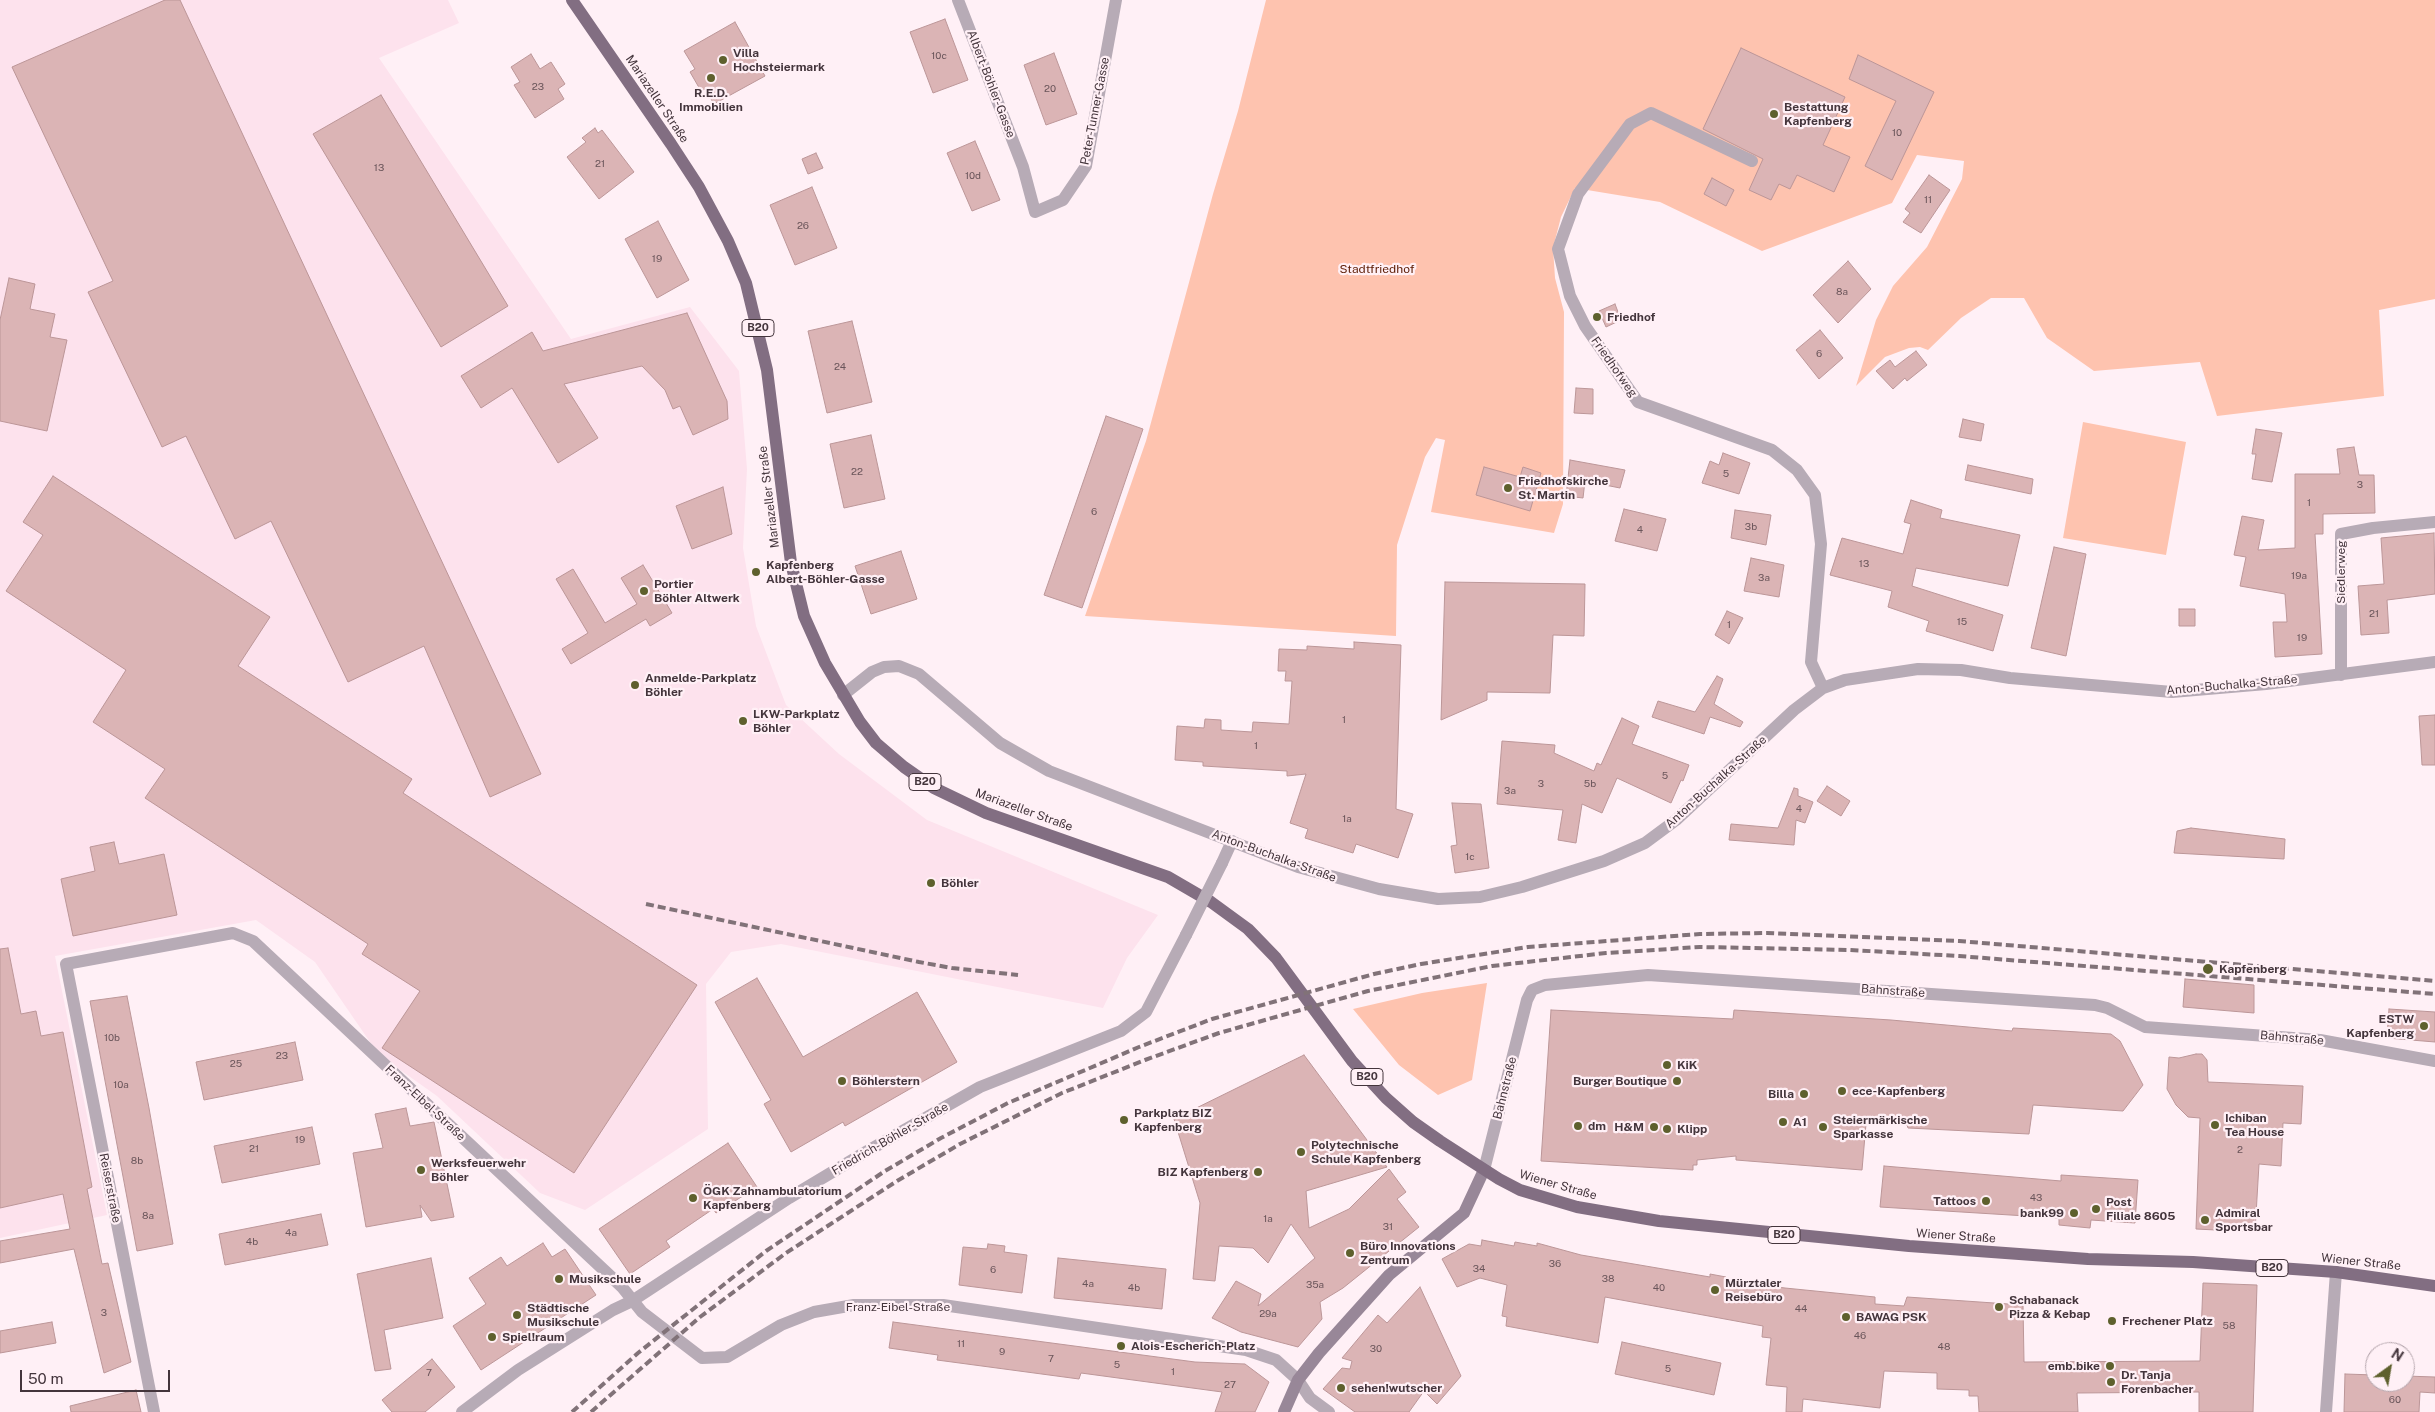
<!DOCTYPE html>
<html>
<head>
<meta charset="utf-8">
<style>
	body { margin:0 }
	#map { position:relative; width:2435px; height:1412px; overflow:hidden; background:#fff0f6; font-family:"Public Sans",sans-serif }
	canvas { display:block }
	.north { position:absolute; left:2365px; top:1342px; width:50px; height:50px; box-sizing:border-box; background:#fff0f6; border:1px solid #b4a5ac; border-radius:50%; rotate:32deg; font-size:14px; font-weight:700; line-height:20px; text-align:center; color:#44353c }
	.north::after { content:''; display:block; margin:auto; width:18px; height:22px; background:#5e602d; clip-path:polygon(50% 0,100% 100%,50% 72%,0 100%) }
	.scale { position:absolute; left:20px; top:1370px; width:150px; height:22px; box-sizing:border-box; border:2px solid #44353c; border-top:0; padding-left:6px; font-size:15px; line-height:18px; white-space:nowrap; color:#44353c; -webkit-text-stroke:4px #fff0f6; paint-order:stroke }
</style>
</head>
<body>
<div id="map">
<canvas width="2435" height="1412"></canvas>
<div class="north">N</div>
<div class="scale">50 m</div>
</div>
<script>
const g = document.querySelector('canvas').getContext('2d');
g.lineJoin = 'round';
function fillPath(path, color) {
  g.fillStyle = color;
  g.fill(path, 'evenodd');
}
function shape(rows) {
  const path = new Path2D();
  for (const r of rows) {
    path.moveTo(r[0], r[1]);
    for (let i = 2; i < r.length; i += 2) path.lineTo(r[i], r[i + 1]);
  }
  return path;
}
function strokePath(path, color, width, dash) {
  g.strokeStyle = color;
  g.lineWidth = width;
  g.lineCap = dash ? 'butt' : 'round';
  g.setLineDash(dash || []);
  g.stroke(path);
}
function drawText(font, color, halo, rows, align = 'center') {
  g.font = font + ' "Public Sans",sans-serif';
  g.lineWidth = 4.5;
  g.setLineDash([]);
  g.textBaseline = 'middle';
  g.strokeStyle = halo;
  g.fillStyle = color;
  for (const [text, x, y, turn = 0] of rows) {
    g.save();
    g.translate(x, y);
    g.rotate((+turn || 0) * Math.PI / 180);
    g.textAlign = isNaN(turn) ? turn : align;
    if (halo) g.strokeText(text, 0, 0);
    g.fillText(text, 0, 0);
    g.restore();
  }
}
fillPath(shape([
	[0,0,448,0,459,23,379,58,571,339,690,307,739,371,747,469,743,548,756,626,786,705,839,754,927,820,1158,915,1127,958,1103,1008,781,944,731,952,706,984,708,1129,585,1210,540,1193,437,1096,379,1055,315,962,256,920,55,956,107,1215,0,1238]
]), '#fde2ed');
fillPath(shape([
	[1266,0,2435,0,2435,299,2379,310,2384,396,2217,416,2200,362,2094,371,2047,338,2024,298,1991,298,1961,318,1928,350,1920,347,1909,348,1885,357,1856,386,1876,320,1893,286,1927,247,1962,179,1964,161,1917,155,1892,203,1762,251,1660,202,1575,188,1561,217,1553,248,1555,278,1564,312,1563,504,1554,533,1431,512,1445,440,1436,438,1425,457,1397,545,1396,636,1085,616,1146,441,1213,194,1238,111],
	[2083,422,2186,442,2166,555,2063,538],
	[1487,983,1472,1080,1438,1095,1399,1065,1353,1009,1422,993]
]), '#fec3af');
const building = shape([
	[165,0,180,0,541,774,490,797,424,646,348,682,271,521,235,539,186,436,162,447,88,292,113,281,12,67,165,0],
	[945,19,968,80,933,93,910,32,945,19],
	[735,22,765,76,714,104,705,89,701,91,690,72,695,69,684,51,735,22],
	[1741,48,1845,97,1823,145,1850,157,1834,192,1797,175,1790,189,1779,184,1771,200,1749,190,1763,159,1703,129,1741,48],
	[1054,53,1077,114,1046,125,1024,65,1054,53],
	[531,54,540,69,551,62,565,84,558,89,564,99,535,118,514,85,520,82,511,67,531,54],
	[1858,55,1934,92,1892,180,1865,166,1896,101,1849,79,1858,55],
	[381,95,508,306,441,347,313,134,381,95],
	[595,128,598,133,602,130,634,172,599,199,567,157,586,142,582,138,595,128],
	[975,141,1000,200,972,211,947,153,975,141],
	[816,153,823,168,808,174,802,159,816,153],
	[1929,175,1950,190,1921,233,1903,222,1910,213,1905,209,1929,175],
	[1712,178,1734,190,1726,206,1704,194,1712,178],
	[812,187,837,248,795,265,770,205,812,187],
	[658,221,689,280,657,298,625,239,658,221],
	[1848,261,1871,289,1838,323,1813,295,1848,261],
	[9,278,35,284,30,309,55,314,50,337,67,340,47,431,0,421,0,320,9,278],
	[1615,304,1621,320,1606,327,1599,311,1615,304],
	[687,313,727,401,728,419,693,435,680,406,673,409,665,390,642,366,564,384,598,438,558,463,512,388,481,408,461,376,532,332,543,351,687,313],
	[852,321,872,402,827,413,808,331,852,321],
	[1820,330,1843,358,1819,379,1796,350,1820,330],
	[1916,351,1927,365,1907,381,1905,378,1893,389,1876,371,1890,360,1895,367,1916,351],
	[1576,388,1593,389,1593,414,1574,413,1576,388],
	[1106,416,1143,429,1082,608,1044,595,1106,416],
	[1963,419,1984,424,1981,441,1959,437,1963,419],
	[2256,429,2282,433,2272,482,2252,479,2256,454,2252,454,2256,429],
	[871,435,885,499,844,508,830,444,871,435],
	[2354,447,2359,475,2374,475,2375,513,2323,514,2323,534,2315,534,2322,654,2275,657,2273,622,2287,622,2285,594,2240,586,2246,557,2234,555,2242,516,2264,520,2258,550,2295,548,2295,474,2340,474,2337,449,2354,447],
	[1723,453,1750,463,1739,494,1702,483,1710,461,1719,465,1723,453],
	[1570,460,1625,470,1620,488,1585,481,1583,498,1566,496,1570,460],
	[1968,465,2033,479,2031,494,1965,480,1968,465],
	[1484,467,1520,477,1523,467,1541,473,1530,511,1476,495,1484,467],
	[53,476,270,617,238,666,412,779,403,793,697,985,574,1173,382,1048,420,991,362,954,368,944,145,798,165,769,93,722,126,670,6,591,43,535,23,522,53,476],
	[723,487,732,534,692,549,676,506,723,487],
	[1911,500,1942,510,1940,518,2020,535,2008,586,1916,568,1912,586,2003,615,1993,651,1926,631,1929,621,1888,607,1892,591,1830,575,1842,538,1903,554,1911,524,1904,522,1911,500],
	[1624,509,1666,519,1657,551,1615,541,1624,509],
	[1735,510,1771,515,1766,545,1731,538,1735,510],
	[2434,533,2435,594,2387,600,2389,633,2361,635,2358,586,2384,584,2381,538,2434,533],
	[2054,547,2086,554,2066,656,2031,648,2054,547],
	[901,551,917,599,871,614,855,566,901,551],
	[1751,558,1784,565,1779,597,1744,591,1751,558],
	[643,565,672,613,650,626,646,619,571,664,562,649,588,633,556,579,573,569,605,623,637,604,621,578,643,565],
	[1445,582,1585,584,1584,636,1553,635,1550,693,1487,692,1487,700,1441,720,1445,582],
	[2179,609,2195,609,2195,626,2179,626,2179,609],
	[1727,611,1743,618,1729,644,1715,635,1727,611],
	[1354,642,1401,645,1396,809,1413,814,1398,858,1356,844,1353,853,1305,838,1308,829,1290,823,1306,774,1287,776,1287,771,1203,766,1203,762,1175,760,1177,726,1204,728,1205,719,1221,720,1221,730,1252,732,1253,722,1289,724,1292,681,1285,681,1286,671,1278,671,1279,649,1307,650,1307,646,1354,649,1354,642],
	[1717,676,1723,679,1714,704,1743,722,1740,727,1710,717,1704,734,1652,717,1658,701,1695,712,1717,676],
	[2435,715,2435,765,2422,765,2419,716,2435,715],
	[1622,718,1639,726,1632,744,1689,765,1683,781,1681,780,1671,803,1617,778,1602,813,1582,804,1576,843,1558,840,1563,810,1497,804,1502,741,1555,745,1554,753,1594,771,1597,763,1601,765,1622,718],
	[1827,786,1850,801,1841,816,1817,801,1827,786],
	[1794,788,1798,789,1798,796,1813,802,1805,823,1796,820,1794,845,1729,840,1731,824,1778,828,1794,788],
	[1452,803,1481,804,1489,868,1455,873,1451,846,1457,845,1452,803],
	[2191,828,2285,839,2284,859,2174,853,2177,831,2191,828],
	[114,842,119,864,164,854,177,915,73,936,61,879,95,871,90,847,114,842],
	[8,948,21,1014,36,1011,41,1036,63,1032,92,1187,87,1189,102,1264,108,1263,131,1362,104,1373,74,1249,0,1263,0,1241,70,1229,63,1194,0,1208,0,949,8,948],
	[757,978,803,1057,917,992,957,1062,845,1126,843,1122,791,1152,764,1104,771,1100,715,1002,757,978],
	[2185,979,2254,985,2254,1013,2183,1007,2185,979],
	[127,996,149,1108,173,1244,137,1251,90,1001,127,996],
	[2389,1009,2435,1012,2435,1042,2387,1038,2389,1009],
	[1551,1010,1733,1019,1734,1010,1891,1020,2012,1031,2013,1028,2111,1034,2120,1041,2143,1085,2123,1111,2033,1105,2029,1134,1908,1128,1907,1125,1866,1124,1862,1170,1736,1160,1736,1156,1697,1160,1697,1165,1693,1165,1693,1170,1541,1161,1551,1010],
	[295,1042,303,1080,204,1100,196,1062,295,1042],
	[2196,1054,2202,1054,2207,1060,2208,1082,2303,1086,2301,1124,2283,1123,2281,1166,2259,1164,2255,1232,2196,1229,2200,1118,2188,1117,2176,1105,2167,1089,2169,1057,2179,1058,2196,1054],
	[1304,1055,1387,1167,1306,1191,1309,1228,1349,1209,1389,1169,1406,1192,1397,1199,1419,1227,1343,1288,1320,1302,1322,1319,1298,1347,1241,1332,1212,1318,1236,1281,1261,1294,1258,1306,1315,1258,1291,1224,1268,1263,1253,1248,1219,1246,1215,1281,1193,1279,1200,1203,1174,1119,1304,1055],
	[406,1108,410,1126,434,1122,454,1217,431,1221,420,1205,422,1217,366,1227,353,1153,383,1148,375,1114,406,1108],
	[312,1127,320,1164,222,1183,214,1146,312,1127],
	[728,1143,757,1187,716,1213,713,1209,666,1241,670,1247,630,1274,599,1229,728,1143],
	[1884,1166,2061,1181,2061,1175,2138,1180,2135,1223,2091,1220,2090,1228,2059,1225,2059,1218,1880,1207,1884,1166],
	[321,1214,328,1245,225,1265,219,1234,321,1214],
	[1482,1240,1514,1246,1515,1242,1537,1246,1537,1243,1581,1255,1710,1277,1710,1274,1726,1277,1725,1280,1785,1288,1875,1297,1875,1304,1904,1306,1907,1297,2023,1305,2024,1362,2200,1361,2203,1283,2257,1285,2253,1412,2199,1412,2199,1392,2077,1393,2078,1412,1979,1412,1978,1396,1969,1396,1969,1390,1937,1389,1937,1373,1884,1371,1880,1408,1803,1399,1802,1412,1786,1412,1787,1387,1766,1385,1771,1338,1762,1337,1763,1326,1605,1297,1598,1343,1506,1326,1507,1317,1502,1316,1507,1285,1480,1278,1457,1287,1442,1259,1469,1244,1481,1246,1482,1240],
	[543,1243,552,1257,565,1249,596,1295,481,1370,453,1326,486,1304,469,1278,501,1257,507,1266,543,1243],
	[988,1244,1005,1246,1004,1252,1027,1255,1022,1293,959,1285,963,1247,987,1249,988,1244],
	[431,1258,443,1318,384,1330,391,1369,375,1371,357,1274,431,1258],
	[1058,1258,1166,1269,1162,1309,1054,1298,1058,1258],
	[1420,1287,1461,1376,1437,1404,1424,1391,1409,1412,1355,1412,1323,1389,1342,1368,1350,1369,1352,1361,1342,1358,1378,1315,1387,1323,1420,1287],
	[52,1322,56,1343,0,1353,0,1331,52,1322],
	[893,1322,1195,1362,1245,1364,1269,1382,1255,1412,1215,1412,1222,1392,1081,1373,1079,1379,937,1360,938,1355,889,1348,893,1322],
	[1622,1342,1721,1363,1714,1395,1615,1374,1622,1342],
	[432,1359,455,1387,425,1412,392,1412,382,1400,432,1359],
	[2345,1374,2375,1375,2375,1382,2405,1382,2405,1376,2435,1377,2435,1393,2420,1392,2419,1412,2344,1412,2345,1374],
	[136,1390,141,1412,71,1412,70,1406,136,1390]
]);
fillPath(building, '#dbb4b5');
strokePath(building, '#bc9698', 1);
strokePath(shape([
	[958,0,1023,167,1035,212,1063,200,1086,166,1116,0],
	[1752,161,1651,113,1630,124,1578,194,1558,249,1570,296,1585,326,1638,402,1772,450,1797,470,1815,495,1821,544,1811,662,1823,688],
	[2341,675,2341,534,2373,528,2435,522],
	[843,695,872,672,884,667,899,666,919,674,1000,743,1049,771,1298,867,1379,889,1438,899,1480,897,1522,887,1604,861,1645,843,1676,820,1794,710,1823,688,1845,680,1918,669,1961,670,2010,678,2172,692,2266,684,2435,662],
	[1222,863,1232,841],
	[1484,1170,1527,1000,1532,990,1545,985,1648,975,2095,1005,2107,1008,2145,1027,2320,1040,2435,1061],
	[154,1412,66,964,233,933,253,941,622,1287,642,1312,702,1358,727,1357,781,1325,814,1312,854,1305,943,1305,1246,1350,1276,1360,1298,1380,1310,1398,1329,1412],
	[462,1412,518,1370,613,1310,632,1301,789,1198,864,1153,980,1087,1121,1031,1146,1012,1186,935],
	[2326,1412,2336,1272]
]), '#b7abb6', 12);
strokePath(shape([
	[1284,1412,1298,1380,1319,1353,1389,1275,1464,1213,1484,1170]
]), '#988798', 12);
strokePath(shape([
	[572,0,671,144,699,187,728,241,746,283,767,370,791,563,804,616,825,663,860,722,876,743,904,767,934,788,986,813,1168,877,1211,902,1248,929,1276,958,1352,1061,1386,1098,1413,1122,1440,1141,1499,1179,1520,1190,1577,1207,1659,1221,1909,1246,2088,1259,2193,1262,2336,1272,2435,1286]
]), '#826e82', 12);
strokePath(shape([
	[646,904,919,962,952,968,1018,975],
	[572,1412,638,1353,766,1251,885,1171,941,1138,1008,1103,1139,1047,1212,1019,1374,974,1421,964,1528,947,1700,934,1767,933,1959,941,2435,981],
	[591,1412,700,1317,786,1253,897,1181,960,1144,1062,1093,1145,1060,1219,1033,1368,991,1492,966,1606,953,1700,947,1850,950,1959,956,2435,994]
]), '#817278', 4, [8, 4]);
strokePath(shape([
	[1186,935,1222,863]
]), '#b7abb6', 12);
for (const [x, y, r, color] of [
	[723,60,5,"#5e602d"],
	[711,78,5,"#5e602d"],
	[1774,114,5,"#5e602d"],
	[1597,317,5,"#5e602d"],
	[1508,488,5,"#5e602d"],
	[756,572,5,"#5e602d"],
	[644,591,5,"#5e602d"],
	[635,685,5,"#5e602d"],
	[743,721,5,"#5e602d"],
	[931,883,5,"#5e602d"],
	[2208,969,6,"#5e602d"],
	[2424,1026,5,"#5e602d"],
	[1667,1065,5,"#5e602d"],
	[842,1081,5,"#5e602d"],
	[1677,1081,5,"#5e602d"],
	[1842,1091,5,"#5e602d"],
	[1804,1094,5,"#5e602d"],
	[1124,1120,5,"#5e602d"],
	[1783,1122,5,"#5e602d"],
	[2215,1125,5,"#5e602d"],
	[1578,1126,5,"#5e602d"],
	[1654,1127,5,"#5e602d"],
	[1823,1127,5,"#5e602d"],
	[1667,1129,5,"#5e602d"],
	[1301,1152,5,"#5e602d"],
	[421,1170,5,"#5e602d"],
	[1258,1172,5,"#5e602d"],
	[693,1198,5,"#5e602d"],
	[1986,1201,5,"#5e602d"],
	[2096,1209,5,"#5e602d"],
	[2074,1213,5,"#5e602d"],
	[2205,1220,5,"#5e602d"],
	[1350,1253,5,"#5e602d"],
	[559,1279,5,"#5e602d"],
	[1715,1290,5,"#5e602d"],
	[1999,1307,5,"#5e602d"],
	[517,1315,5,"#5e602d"],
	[1846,1317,5,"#5e602d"],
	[2112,1321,5,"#5e602d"],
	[492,1337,5,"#5e602d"],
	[1121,1346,5,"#5e602d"],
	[2110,1366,5,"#5e602d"],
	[2111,1382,5,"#5e602d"],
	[1341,1388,5,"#5e602d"]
]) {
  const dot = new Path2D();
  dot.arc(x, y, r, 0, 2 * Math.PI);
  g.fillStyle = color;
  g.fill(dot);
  strokePath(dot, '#fff0f6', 2);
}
drawText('10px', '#6a555a', null, [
	["10c",939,56],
	["23",538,87],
	["20",1050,89],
	["10",1897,133],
	["21",600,164],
	["13",379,168],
	["10d",973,176],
	["11",1928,200],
	["26",803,226],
	["19",657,259],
	["8a",1842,292],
	["6",1819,354],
	["24",840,367],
	["22",857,472],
	["5",1726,474],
	["3",2360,485],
	["1",2309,503],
	["6",1094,512],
	["3b",1751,527],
	["4",1640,530],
	["13",1864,564],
	["19a",2299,576],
	["3a",1764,578],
	["21",2374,614],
	["15",1962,622],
	["1",1729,625],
	["19",2302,638],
	["1",1344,720],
	["1",1256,746],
	["5",1665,776],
	["3",1541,784],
	["5b",1590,784],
	["3a",1510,791],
	["4",1799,809],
	["1a",1347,819],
	["1c",1470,857],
	["10b",112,1038],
	["23",282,1056],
	["25",236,1064],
	["10a",121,1085],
	["19",300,1140],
	["21",254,1149],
	["2",2240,1150],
	["8b",137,1161],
	["43",2036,1198],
	["8a",148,1216],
	["1a",1268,1219],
	["31",1388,1227],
	["4a",291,1233],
	["4b",252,1242],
	["36",1555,1264],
	["34",1479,1269],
	["6",993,1270],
	["38",1608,1279],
	["4a",1088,1284],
	["35a",1315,1285],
	["4b",1134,1288],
	["40",1659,1288],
	["44",1801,1309],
	["3",104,1313],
	["29a",1268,1314],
	["58",2229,1326],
	["46",1860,1336],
	["11",961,1344],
	["48",1944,1347],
	["30",1376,1349],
	["9",1002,1352],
	["7",1051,1359],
	["5",1117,1365],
	["5",1668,1369],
	["1",1173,1372],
	["7",429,1373],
	["27",1230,1385],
	["60",2395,1400]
]);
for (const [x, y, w] of [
	[758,328,32],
	[925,782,32],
	[1367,1077,32],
	[1784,1235,32],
	[2272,1268,32]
]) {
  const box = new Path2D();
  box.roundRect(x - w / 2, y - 8.5, w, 17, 4);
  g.fillStyle = '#fff0f6';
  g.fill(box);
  strokePath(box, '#44353c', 1);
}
drawText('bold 11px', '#44353c', null, [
	["B20",758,328],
	["B20",925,782],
	["B20",1367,1077],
	["B20",1784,1235],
	["B20",2272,1268]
]);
drawText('bold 12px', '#44353c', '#fff0f6', [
	["Villa",733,53],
	["Hochsteiermark",733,67],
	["R.E.D.",711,93,"center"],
	["Immobilien",711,107,"center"],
	["Bestattung",1784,107],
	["Kapfenberg",1784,121],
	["Friedhof",1607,317],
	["Friedhofskirche",1518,481],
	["St. Martin",1518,495],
	["Kapfenberg",766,565],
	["Albert-Böhler-Gasse",766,579],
	["Portier",654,584],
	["Böhler Altwerk",654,598],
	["Anmelde-Parkplatz",645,678],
	["Böhler",645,692],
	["LKW-Parkplatz",753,714],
	["Böhler",753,728],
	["Böhler",941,883],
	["Kapfenberg",2219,969],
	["ESTW",2414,1019,"right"],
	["Kapfenberg",2414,1033,"right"],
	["KiK",1677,1065],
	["Böhlerstern",852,1081],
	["Burger Boutique",1667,1081,"right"],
	["ece-Kapfenberg",1852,1091],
	["Billa",1794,1094,"right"],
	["Parkplatz BIZ",1134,1113],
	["Kapfenberg",1134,1127],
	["Ichiban",2225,1118],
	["Tea House",2225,1132],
	["Steiermärkische",1833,1120],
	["Sparkasse",1833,1134],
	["A1",1793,1122],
	["dm",1588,1126],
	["H&M",1644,1127,"right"],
	["Klipp",1677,1129],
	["Polytechnische",1311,1145],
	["Schule Kapfenberg",1311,1159],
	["Werksfeuerwehr",431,1163],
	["Böhler",431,1177],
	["BIZ Kapfenberg",1248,1172,"right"],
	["ÖGK Zahnambulatorium",703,1191],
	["Kapfenberg",703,1205],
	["Tattoos",1976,1201,"right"],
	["Post",2106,1202],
	["Filiale 8605",2106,1216],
	["bank99",2064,1213,"right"],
	["Admiral",2215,1213],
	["Sportsbar",2215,1227],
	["Büro Innovations",1360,1246],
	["Zentrum",1360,1260],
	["Musikschule",569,1279],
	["Mürztaler",1725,1283],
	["Reisebüro",1725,1297],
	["Schabanack",2009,1300],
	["Pizza & Kebap",2009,1314],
	["Städtische",527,1308],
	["Musikschule",527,1322],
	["BAWAG PSK",1856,1317],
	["Frechener Platz",2122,1321],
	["Spiel!raum",502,1337],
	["Alois-Escherich-Platz",1131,1346],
	["emb.bike",2100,1366,"right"],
	["Dr. Tanja",2121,1375],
	["Forenbacher",2121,1389],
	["sehen!wutscher",1351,1388]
], 'left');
drawText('12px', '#44353c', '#fff0f6', [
	["Albert-Böhler-Gasse",991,84,69],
	["Mariazeller Straße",657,99,56],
	["Peter-Tunner-Gasse",1095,111,-79],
	["Friedhofweg",1614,367,55],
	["Mariazeller Straße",769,497,-97],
	["Siedlerweg",2341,572,-90],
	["Anton-Buchalka-Straße",2232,685,-5],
	["Anton-Buchalka-Straße",1716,782,-42],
	["Mariazeller Straße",1024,810,20],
	["Anton-Buchalka-Straße",1274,856,20],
	["Bahnstraße",1893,991,4],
	["Bahnstraße",2292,1038,5],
	["Bahnstraße",1505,1088,-76],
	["Franz-Eibel-Straße",425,1103,43],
	["Friedrich-Böhler-Straße",890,1139,-30],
	["Wiener Straße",1558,1185,16],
	["Reiserstraße",110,1188,79],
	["Wiener Straße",1956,1236,4],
	["Wiener Straße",2361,1262,6],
	["Franz-Eibel-Straße",898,1307]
]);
drawText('12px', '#5c1b03', '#fff0f6', [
	["Stadtfriedhof",1377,269]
]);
</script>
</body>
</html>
